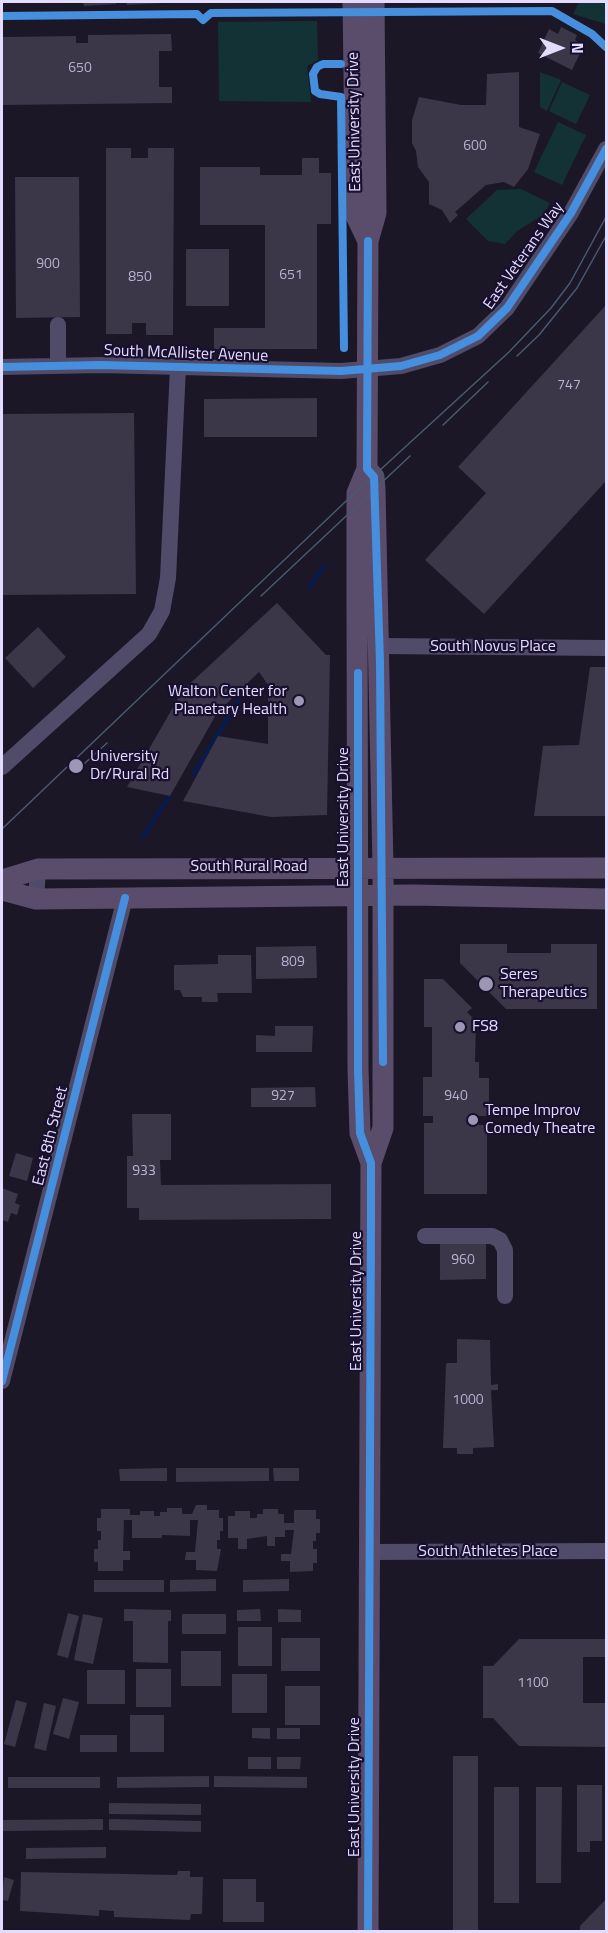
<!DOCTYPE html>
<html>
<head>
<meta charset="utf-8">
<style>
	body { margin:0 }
	#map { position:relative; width:608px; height:1933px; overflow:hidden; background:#1c1727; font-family:"Titillium Web",sans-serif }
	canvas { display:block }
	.frame { position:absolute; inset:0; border:3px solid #e4dcff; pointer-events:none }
	.north { position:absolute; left:530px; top:18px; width:60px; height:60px; -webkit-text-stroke:4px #18102e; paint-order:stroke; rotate:90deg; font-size:16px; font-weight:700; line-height:24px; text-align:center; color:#e4dcff }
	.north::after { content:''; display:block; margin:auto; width:21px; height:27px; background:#e4dcff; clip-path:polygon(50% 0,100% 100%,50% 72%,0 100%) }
</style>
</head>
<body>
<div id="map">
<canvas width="608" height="1933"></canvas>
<div class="frame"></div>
<div class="north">N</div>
</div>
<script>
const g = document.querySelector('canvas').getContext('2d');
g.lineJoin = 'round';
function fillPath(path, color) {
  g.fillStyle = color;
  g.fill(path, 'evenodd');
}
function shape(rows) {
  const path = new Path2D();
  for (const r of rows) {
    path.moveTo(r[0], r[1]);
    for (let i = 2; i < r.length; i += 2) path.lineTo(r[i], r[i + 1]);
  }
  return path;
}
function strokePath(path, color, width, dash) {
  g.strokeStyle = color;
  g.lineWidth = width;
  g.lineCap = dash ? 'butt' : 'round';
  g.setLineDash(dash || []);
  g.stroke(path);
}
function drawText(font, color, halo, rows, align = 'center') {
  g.font = font + ' "Titillium Web",sans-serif';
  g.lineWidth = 4.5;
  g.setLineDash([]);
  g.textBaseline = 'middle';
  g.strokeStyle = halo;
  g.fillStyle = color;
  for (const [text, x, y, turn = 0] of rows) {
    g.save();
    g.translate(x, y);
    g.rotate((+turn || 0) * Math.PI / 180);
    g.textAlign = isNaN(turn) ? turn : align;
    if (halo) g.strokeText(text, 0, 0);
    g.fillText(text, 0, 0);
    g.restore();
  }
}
fillPath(shape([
	[579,2,606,2,606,24,573,14],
	[317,21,318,60,307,66,311,102,219,101,218,22],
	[540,72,561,80,547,111,540,107],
	[562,82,590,95,576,124,549,111],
	[558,122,586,135,562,185,534,172],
	[521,189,550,203,543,215,517,231,505,244,488,241,466,219,497,190]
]), '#133236');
strokePath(shape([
	[309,588,324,566],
	[194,774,235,706,246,683],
	[143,837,169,797]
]), '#091a4c', 4.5);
fillPath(shape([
	[83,2,116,2,116,4,84,6],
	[126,2,162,2,162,3,127,5],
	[561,27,577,35,575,40,584,45,572,70,538,53,549,29,558,34],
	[171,34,172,51,159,51,159,87,172,87,172,103,2,105,2,37,76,36,76,43,88,43,88,35],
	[519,72,519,127,540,134,528,169,514,187,504,182,486,185,455,212,458,215,450,223,442,210,429,204,429,182,418,167,416,151,412,143,412,120,419,97,461,105,486,105,487,74],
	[106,148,131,148,131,158,148,158,148,148,174,148,173,335,146,335,146,323,132,323,132,334,106,334],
	[302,158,319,158,319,173,331,173,331,224,317,224,317,349,214,349,214,328,265,328,265,225,200,225,200,167,260,167,260,175,302,175],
	[15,177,79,177,80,317,16,318],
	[186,249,229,249,229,306,186,306],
	[606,305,606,481,484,614,425,560,486,493,458,467],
	[317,398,317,437,204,437,204,399],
	[134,413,136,594,2,595,2,414],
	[277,603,326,655,330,655,327,815,271,817,183,801,218,736,268,744,268,685,259,672,217,713,170,796,127,787,183,690],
	[38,627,66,657,33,688,5,658],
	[590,667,606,667,606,816,534,816,543,746,579,745],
	[460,944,507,944,507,953,551,953,551,944,597,944,597,1009,506,1009,460,963],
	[316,946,317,978,256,979,256,947],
	[218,955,251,955,252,993,217,993,218,1002,202,1002,202,997,183,997,180,990,174,990,174,965,218,964],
	[424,979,443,979,472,1008,467,1012,476,1021,475,1062,479,1062,479,1078,489,1078,489,1116,479,1116,479,1125,487,1125,487,1194,424,1194,424,1123,433,1123,433,1116,423,1116,423,1077,432,1077,432,1027,424,1027],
	[275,1026,313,1026,312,1052,256,1052,256,1035,275,1036],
	[315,1087,316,1107,251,1107,251,1088],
	[132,1114,171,1114,171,1160,160,1160,161,1185,331,1184,331,1219,139,1220,139,1208,127,1208,127,1156,133,1156],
	[16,1153,33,1158,27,1181,9,1176],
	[2,1188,18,1194,15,1203,20,1205,17,1215,11,1213,8,1222,2,1220],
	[440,1239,486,1243,486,1279,440,1280],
	[457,1339,490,1340,491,1385,498,1384,498,1390,491,1390,494,1447,473,1448,473,1454,457,1454,457,1448,443,1448,446,1365,447,1363,457,1363],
	[167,1468,167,1481,120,1481,119,1469],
	[176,1468,269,1468,269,1481,176,1482],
	[273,1468,299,1468,299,1481,274,1481],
	[196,1505,207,1505,207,1510,219,1510,219,1518,223,1518,223,1531,220,1531,220,1540,217,1540,217,1549,221,1549,217,1571,196,1570,196,1560,185,1560,186,1552,195,1552,198,1520,190,1520,190,1536,162,1535,162,1538,132,1538,132,1520,124,1520,123,1551,130,1551,130,1560,123,1560,123,1571,98,1571,98,1562,94,1562,94,1549,98,1549,98,1540,101,1540,101,1531,97,1531,97,1518,101,1518,101,1509,130,1509,130,1515,140,1515,140,1511,154,1511,154,1516,160,1516,160,1512,167,1512,167,1508,182,1508,182,1514,192,1514],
	[263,1509,278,1509,278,1514,284,1514,284,1523,294,1523,294,1510,316,1510,316,1519,320,1519,320,1533,316,1533,316,1541,313,1541,313,1549,317,1549,317,1563,313,1563,313,1571,290,1572,290,1561,281,1561,281,1554,291,1554,294,1530,285,1530,285,1537,275,1537,275,1546,267,1546,267,1536,247,1539,247,1549,238,1549,238,1538,228,1538,228,1516,235,1516,235,1511,250,1511,250,1518,257,1518,257,1514,263,1514],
	[216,1579,216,1591,170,1592,170,1580],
	[289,1579,289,1591,243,1592,243,1580],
	[94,1580,164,1580,164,1592,94,1592],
	[124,1609,171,1610,171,1621,168,1621,168,1663,133,1662,133,1621,124,1621],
	[260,1609,261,1621,237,1621,237,1610],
	[278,1609,301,1610,301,1622,278,1622],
	[68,1613,79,1616,68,1658,57,1655],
	[83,1614,103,1618,93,1664,74,1660],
	[182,1614,226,1614,226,1634,182,1634],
	[238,1627,272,1627,272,1666,238,1666],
	[281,1638,320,1638,320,1671,281,1671],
	[519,1639,606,1639,606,1657,583,1657,583,1703,606,1703,606,1747,519,1746,493,1718,483,1718,483,1666,493,1666],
	[181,1651,221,1651,221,1686,181,1686],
	[136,1669,171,1669,171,1707,136,1707],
	[87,1670,125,1670,125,1704,87,1704],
	[232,1674,267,1674,267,1713,232,1713],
	[285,1686,320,1686,320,1725,285,1725],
	[63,1698,79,1702,69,1739,53,1734],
	[16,1700,27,1703,15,1747,4,1744],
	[44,1703,56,1706,46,1751,34,1748],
	[130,1715,164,1715,164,1752,130,1752],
	[252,1728,270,1728,270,1739,252,1738],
	[277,1728,300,1728,300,1739,277,1739],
	[80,1735,117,1735,117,1752,80,1752],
	[453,1756,478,1756,478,1932,453,1932],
	[248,1757,271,1757,271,1769,248,1769],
	[277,1757,301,1757,300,1769,277,1769],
	[209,1776,209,1787,117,1788,117,1777],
	[214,1776,307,1777,307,1788,214,1787],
	[8,1777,100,1777,100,1788,8,1788],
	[577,1785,602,1785,602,1841,590,1841,590,1852,577,1852],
	[494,1787,519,1787,519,1903,494,1903],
	[536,1787,562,1787,561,1883,536,1883],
	[109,1803,201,1804,201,1815,109,1814],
	[103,1819,103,1830,2,1831,2,1820],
	[109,1819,201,1821,201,1832,109,1830],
	[106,1847,106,1858,26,1859,26,1848],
	[178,1871,190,1871,190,1877,203,1877,202,1914,191,1914,190,1920,114,1917,114,1911,99,1910,99,1916,20,1911,21,1872,177,1875],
	[4,1877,14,1880,8,1901,2,1900],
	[223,1879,256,1879,256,1902,264,1902,264,1922,223,1922],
	[606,1899,606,1932,580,1932,580,1926]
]), '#3b3648');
strokePath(shape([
	[58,325,58,365],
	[2,367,101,365,341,371,401,366,440,355,478,336,507,308,571,213,606,149],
	[380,646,606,648],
	[2,767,149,634,162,611,168,578,178,367],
	[36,899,38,869],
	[425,1236,492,1236,500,1240,505,1250,505,1296],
	[2,1381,125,898],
	[370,1552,606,1551]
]), '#4f4b68', 16);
strokePath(shape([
	[353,2,356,216,368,241],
	[367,469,374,477,375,489,383,867,383,1128,371,1163],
	[2,880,38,869,606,868],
	[2,890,36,899,413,895,606,899],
	[368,1932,371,1163,360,1133,358,1069,357,596,357,493,367,469,368,241,376,213,374,2]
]), '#5a4d6c', 21);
strokePath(shape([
	[517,356,539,335,577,288,606,236],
	[443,425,488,382],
	[261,596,410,456],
	[74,773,107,743],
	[2,829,344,503,509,352,551,308,570,283,606,217]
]), '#495971', 1.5);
strokePath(shape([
	[2,16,197,14,203,20,211,13,552,11,592,34,606,47],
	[341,64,323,64,317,67,313,74,315,91,320,94,341,97,344,348],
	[368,241,367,469,374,477,380,662,383,1062],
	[2,367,101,365,341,371,401,366,440,355,478,336,507,308,571,213,606,149],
	[358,673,358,1069,360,1133,371,1163,371,1219,368,1932],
	[2,1381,125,898]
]), '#468fdf', 8);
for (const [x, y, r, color] of [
	[299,701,6,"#9e97b3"],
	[76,766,8,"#9e97b3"],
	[486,984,8,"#9e97b3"],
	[460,1027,6,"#9e97b3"],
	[473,1120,6,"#9e97b3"]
]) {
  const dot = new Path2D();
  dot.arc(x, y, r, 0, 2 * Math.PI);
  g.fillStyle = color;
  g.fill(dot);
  strokePath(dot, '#18102e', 2);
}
drawText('14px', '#bab2d1', null, [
	["650",80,69],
	["600",475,147],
	["900",48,265],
	["651",291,276],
	["850",140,278],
	["747",569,386],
	["809",293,963],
	["927",283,1097],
	["940",456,1097],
	["933",144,1172],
	["960",463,1261],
	["1000",468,1401],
	["1100",533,1684]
]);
drawText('16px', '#e4dcff', '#18102e', [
	["East University Drive",355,122,-91],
	["East Veterans Way",524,256,-55],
	["South McAllister Avenue",186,354,2],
	["South Novus Place",493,647],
	["East University Drive",344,817,-90],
	["South Rural Road",249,867],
	["East 8th Street",51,1136,-76],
	["East University Drive",357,1301,-90],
	["South Athletes Place",488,1552],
	["East University Drive",355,1787,-90]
]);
drawText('16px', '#e4dcff', '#18102e', [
	["Walton Center for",287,692,"right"],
	["Planetary Health",287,710,"right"],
	["University",90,757],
	["Dr/Rural Rd",90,775],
	["Seres",500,975],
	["Therapeutics",500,993],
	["FS8",472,1027],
	["Tempe Improv",485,1111],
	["Comedy Theatre",485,1129]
], 'left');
</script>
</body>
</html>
